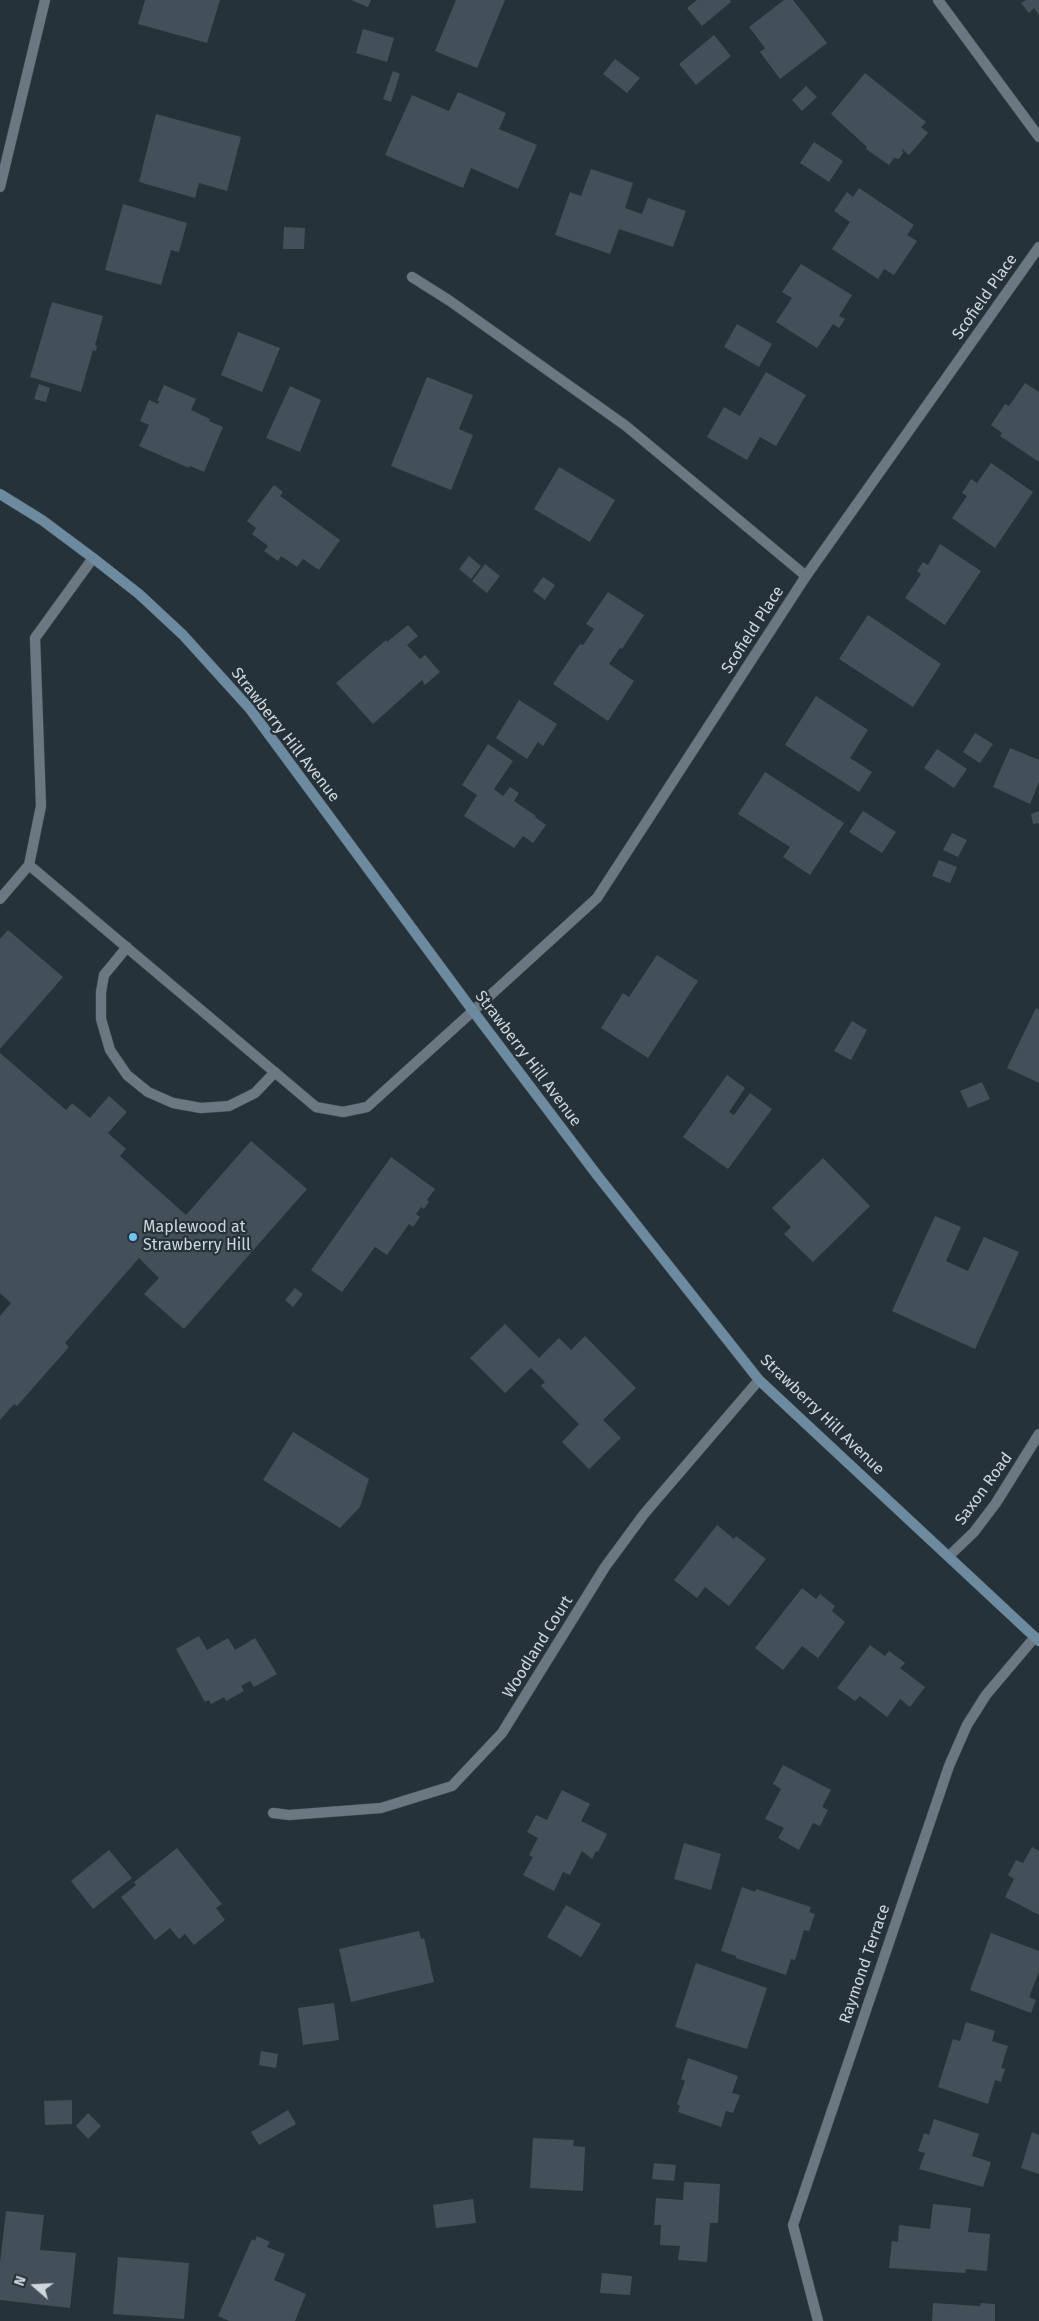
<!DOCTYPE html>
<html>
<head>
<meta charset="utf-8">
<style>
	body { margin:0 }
	#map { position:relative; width:1039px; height:2321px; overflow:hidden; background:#26323a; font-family:"Fira Sans",sans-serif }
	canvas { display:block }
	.north { position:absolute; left:10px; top:2261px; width:50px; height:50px; -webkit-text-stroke:4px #26323a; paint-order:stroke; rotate:289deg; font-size:14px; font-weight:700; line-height:20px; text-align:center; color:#d0d7dc }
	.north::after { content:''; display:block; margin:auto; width:18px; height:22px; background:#d0d7dc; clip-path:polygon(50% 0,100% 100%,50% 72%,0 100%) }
</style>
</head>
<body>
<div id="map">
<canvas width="1039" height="2321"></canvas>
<div class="north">N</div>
</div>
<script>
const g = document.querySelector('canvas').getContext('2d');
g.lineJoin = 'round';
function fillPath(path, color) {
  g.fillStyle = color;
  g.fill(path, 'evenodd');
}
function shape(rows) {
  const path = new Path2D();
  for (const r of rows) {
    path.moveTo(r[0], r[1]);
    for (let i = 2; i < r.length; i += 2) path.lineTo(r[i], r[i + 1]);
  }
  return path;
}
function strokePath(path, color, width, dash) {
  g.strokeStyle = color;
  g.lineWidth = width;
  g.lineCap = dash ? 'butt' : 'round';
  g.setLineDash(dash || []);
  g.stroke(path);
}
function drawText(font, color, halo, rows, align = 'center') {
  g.font = font + ' "Fira Sans",sans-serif';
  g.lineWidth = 4.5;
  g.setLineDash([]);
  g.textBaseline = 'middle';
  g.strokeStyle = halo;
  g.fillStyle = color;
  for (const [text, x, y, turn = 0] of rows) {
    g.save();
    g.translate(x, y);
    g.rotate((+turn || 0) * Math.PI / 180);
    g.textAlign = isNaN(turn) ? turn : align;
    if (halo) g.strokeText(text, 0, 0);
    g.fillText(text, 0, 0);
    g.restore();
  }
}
fillPath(shape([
	[145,0,220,0,207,43,138,24],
	[351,0,371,0,368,7],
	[456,0,505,0,477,68,435,51],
	[697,0,730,0,731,2,702,26,687,8],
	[784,0,793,0,827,43,780,79,760,52,765,48,749,27],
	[1026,0,1039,0,1039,15,1034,8,1029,13,1021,3],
	[363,29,394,38,387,62,356,53],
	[714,35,731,56,696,85,679,64],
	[615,59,640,78,627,93,603,74],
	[393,71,400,74,391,102,383,99],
	[865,73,926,122,921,127,928,133,909,155,902,149,903,153,899,159,894,158,889,165,866,149,867,147,831,114],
	[806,86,817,97,802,111,792,100],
	[458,92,506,113,499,129,537,145,518,189,471,168,463,188,385,155,412,95,449,111],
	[156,114,241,137,227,191,199,183,195,198,139,182],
	[814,142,843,161,829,182,800,163],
	[591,169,633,183,625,208,642,214,648,198,686,211,673,247,619,229,610,254,555,235,570,192,581,196],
	[859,188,914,225,907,235,917,241,894,275,884,269,878,279,832,249,850,222,834,211,847,192,853,197],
	[123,204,187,223,179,252,171,250,161,285,105,270],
	[284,227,305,228,304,249,283,249],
	[801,264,852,295,839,316,845,319,839,328,833,324,817,348,776,322,792,298,782,292],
	[52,302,103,316,95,345,97,346,96,351,93,350,81,392,30,377],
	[737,324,772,344,759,367,724,347],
	[238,332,280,348,262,392,221,375],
	[766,372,806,395,776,446,760,437,747,460,707,437,724,407,740,416],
	[427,377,473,395,459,429,473,435,451,490,391,466],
	[1025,383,1039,392,1039,462,1000,436,1002,433,991,425,1005,404,1009,406],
	[39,384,50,388,46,402,34,399],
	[164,385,196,399,191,410,210,419,209,421,223,427,204,472,190,466,189,468,139,446,149,425,140,421,149,400,158,404,159,401,157,401],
	[290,386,321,400,300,452,266,438],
	[991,463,1033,492,995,548,952,518,967,496,962,493,971,479,977,483],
	[559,467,615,500,590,542,534,509],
	[274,485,283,492,280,496,340,540,319,570,303,559,297,567,281,556,278,561,264,551,268,546,252,534,256,528,247,521],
	[940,544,981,571,945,625,905,598,921,574,917,571,923,562,928,565],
	[469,556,481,566,471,579,459,569],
	[485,564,500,576,487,593,472,581],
	[543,577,555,585,545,600,533,591],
	[608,592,644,615,622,649,620,648,609,664,634,681,608,721,553,684,580,644,583,645,594,629,586,624],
	[868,615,941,664,913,707,839,659],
	[408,625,418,636,407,645,420,659,425,655,440,672,425,685,422,680,373,724,336,683,386,640,387,642],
	[816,696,868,730,850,758,872,772,859,792,785,745],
	[519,700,557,724,543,746,538,742,527,759,496,738],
	[975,733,993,744,980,763,963,752],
	[488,744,513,761,494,789,503,796,510,787,519,793,514,801,536,816,535,817,546,825,533,843,523,836,514,848,464,816,477,795,462,785],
	[1010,748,1039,760,1039,782,1030,804,993,787],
	[937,749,967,769,954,788,924,768],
	[765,772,844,823,810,875,783,857,790,847,738,814],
	[863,811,896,832,882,853,849,832],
	[1039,811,1039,823,1033,824,1031,814],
	[952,833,967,840,958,857,943,850],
	[939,860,957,867,950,883,932,876],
	[8,930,63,977,0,1049,0,939],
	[657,955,698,981,648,1058,601,1028,623,993,629,997],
	[1036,1008,1039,1010,1039,1083,1007,1068],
	[852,1021,867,1030,851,1060,834,1051],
	[0,1053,66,1110,72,1103,90,1118,109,1096,127,1112,108,1133,126,1149,120,1156,186,1215,251,1141,307,1189,184,1329,144,1294,159,1278,139,1258,65,1343,69,1347,17,1406,14,1404,0,1420,0,1316,11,1303,0,1293],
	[727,1075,745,1088,729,1112,734,1115,750,1093,772,1109,728,1169,683,1137],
	[982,1082,990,1099,968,1108,960,1091],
	[391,1157,435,1189,427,1200,429,1202,424,1209,421,1207,416,1214,420,1217,413,1227,409,1224,387,1255,375,1247,342,1292,311,1270],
	[823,1158,870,1206,813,1262,784,1234,791,1227,772,1208],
	[935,1216,961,1227,946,1261,968,1271,984,1237,1019,1252,975,1349,892,1311],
	[295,1288,303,1294,293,1307,285,1300],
	[505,1324,539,1358,559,1338,571,1350,585,1336,636,1388,603,1420,621,1438,589,1469,562,1442,579,1424,541,1386,545,1382,531,1368,505,1393,470,1358],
	[293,1432,369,1479,360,1507,340,1528,263,1480],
	[717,1525,734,1539,736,1536,766,1559,729,1606,705,1587,697,1598,674,1580],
	[802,1588,816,1599,820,1594,835,1606,832,1611,845,1622,818,1658,802,1646,783,1670,755,1648],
	[199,1636,207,1650,228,1638,235,1650,255,1638,277,1674,254,1687,250,1681,241,1686,244,1691,226,1701,224,1697,211,1704,209,1700,205,1702,176,1649],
	[870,1645,885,1656,889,1651,905,1663,900,1668,925,1687,910,1707,900,1699,887,1717,860,1696,855,1701,837,1688],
	[783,1765,831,1790,822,1807,828,1810,820,1826,813,1823,799,1850,778,1838,784,1828,765,1819,781,1789,773,1784],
	[562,1790,590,1804,581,1821,607,1834,598,1852,596,1851,592,1859,582,1851,570,1875,563,1872,554,1891,523,1875,533,1857,529,1855,538,1838,527,1832,536,1815,547,1820],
	[684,1843,721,1854,711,1890,674,1879],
	[1032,1847,1039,1851,1039,1915,1005,1897,1014,1879,1008,1875,1016,1860,1023,1863],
	[177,1848,222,1904,216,1908,225,1920,194,1945,185,1934,179,1939,170,1928,155,1940,121,1897,136,1885,134,1882],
	[109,1850,132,1878,93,1909,71,1881],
	[742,1887,755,1892,756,1889,811,1907,809,1912,815,1914,809,1931,804,1930,795,1960,791,1959,786,1975,736,1958,736,1956,721,1951],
	[566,1905,601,1924,581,1957,547,1937],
	[419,1931,421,1939,424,1938,434,1982,351,2002,339,1949],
	[991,1933,1039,1951,1039,1972,1029,1997,1036,2000,1031,2013,970,1990],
	[696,1963,767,1988,747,2049,675,2027],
	[334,2003,339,2040,303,2045,298,2008],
	[966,2022,995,2031,992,2041,1008,2046,1001,2068,1005,2069,1001,2082,995,2080,988,2104,938,2087,953,2039,960,2041],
	[261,2051,278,2054,276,2068,259,2065],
	[688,2058,738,2076,732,2093,740,2095,733,2113,726,2111,721,2127,678,2112,680,2106,677,2104,685,2081,681,2079],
	[72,2100,72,2124,45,2125,44,2101],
	[288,2110,296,2124,259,2145,251,2132],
	[88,2113,101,2126,88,2139,76,2126],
	[934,2119,979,2134,972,2156,991,2162,983,2187,919,2169,925,2153,918,2151,924,2133,929,2135],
	[1032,2132,1039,2135,1039,2174,1021,2168],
	[533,2138,574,2140,573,2146,585,2147,583,2191,530,2188],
	[654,2163,676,2165,674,2181,652,2179],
	[684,2182,720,2184,718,2223,710,2223,707,2262,678,2260,680,2246,660,2245,661,2225,654,2225,656,2198,683,2200],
	[473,2199,476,2223,436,2228,433,2205],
	[933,2204,971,2208,968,2232,990,2234,987,2271,966,2269,965,2273,889,2268,892,2241,898,2242,899,2225,930,2229],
	[6,2211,44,2215,40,2250,76,2253,70,2308,0,2300,0,2263],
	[257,2236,270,2242,267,2247,285,2254,274,2280,306,2294,295,2321,229,2321,218,2316,252,2239,255,2241],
	[118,2257,189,2263,184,2319,113,2314],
	[602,2273,632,2276,630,2295,600,2293],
	[933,2303,980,2306,981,2303,995,2304,995,2321,932,2321]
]), '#445059');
const lane = shape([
	[412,277,450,301,626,426,806,576],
	[29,865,316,1107,343,1112,367,1107,473,1011],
	[0,899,29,865,41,806,35,638,93,558],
	[127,947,104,975,101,992,101,1019,110,1050,127,1075,148,1092,173,1103,201,1108,229,1106,255,1093,275,1072]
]);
const street = shape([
	[938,0,1039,137],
	[0,187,45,0],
	[473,1011,597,898,806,576,1039,247],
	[949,1556,974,1532,996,1503,1039,1434],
	[273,1813,289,1815,381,1808,452,1786,502,1733,605,1567,644,1514,759,1380],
	[818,2321,793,2225,949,1766,967,1725,986,1695,1035,1637]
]);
const secondary = shape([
	[0,494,42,520,93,558,139,594,183,635,250,709,473,1011,597,1175,759,1380,1039,1641]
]);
strokePath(lane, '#454f55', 11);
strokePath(street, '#454f55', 11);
strokePath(secondary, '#454f55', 11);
strokePath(lane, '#6b7882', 10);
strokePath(street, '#6b7882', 10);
strokePath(secondary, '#6d8ba0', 10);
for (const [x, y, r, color] of [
	[133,1237,5,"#72c1f5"]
]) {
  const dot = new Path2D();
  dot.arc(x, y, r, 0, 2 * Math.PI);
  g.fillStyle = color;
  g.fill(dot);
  strokePath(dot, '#26323a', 2);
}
drawText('16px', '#d0d7dc', '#26323a', [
	["Scofield Place",985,297,-55],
	["Scofield Place",753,630,-57],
	["Strawberry Hill Avenue",285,735,52],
	["Strawberry Hill Avenue",528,1059,53],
	["Strawberry Hill Avenue",822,1415,44],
	["Saxon Road",984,1489,-54],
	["Woodland Court",538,1647,-58],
	["Raymond Terrace",865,1964,-71]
]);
drawText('16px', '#d0d7dc', '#26323a', [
	["Maplewood at",143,1228],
	["Strawberry Hill",143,1246]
], 'left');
</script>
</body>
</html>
